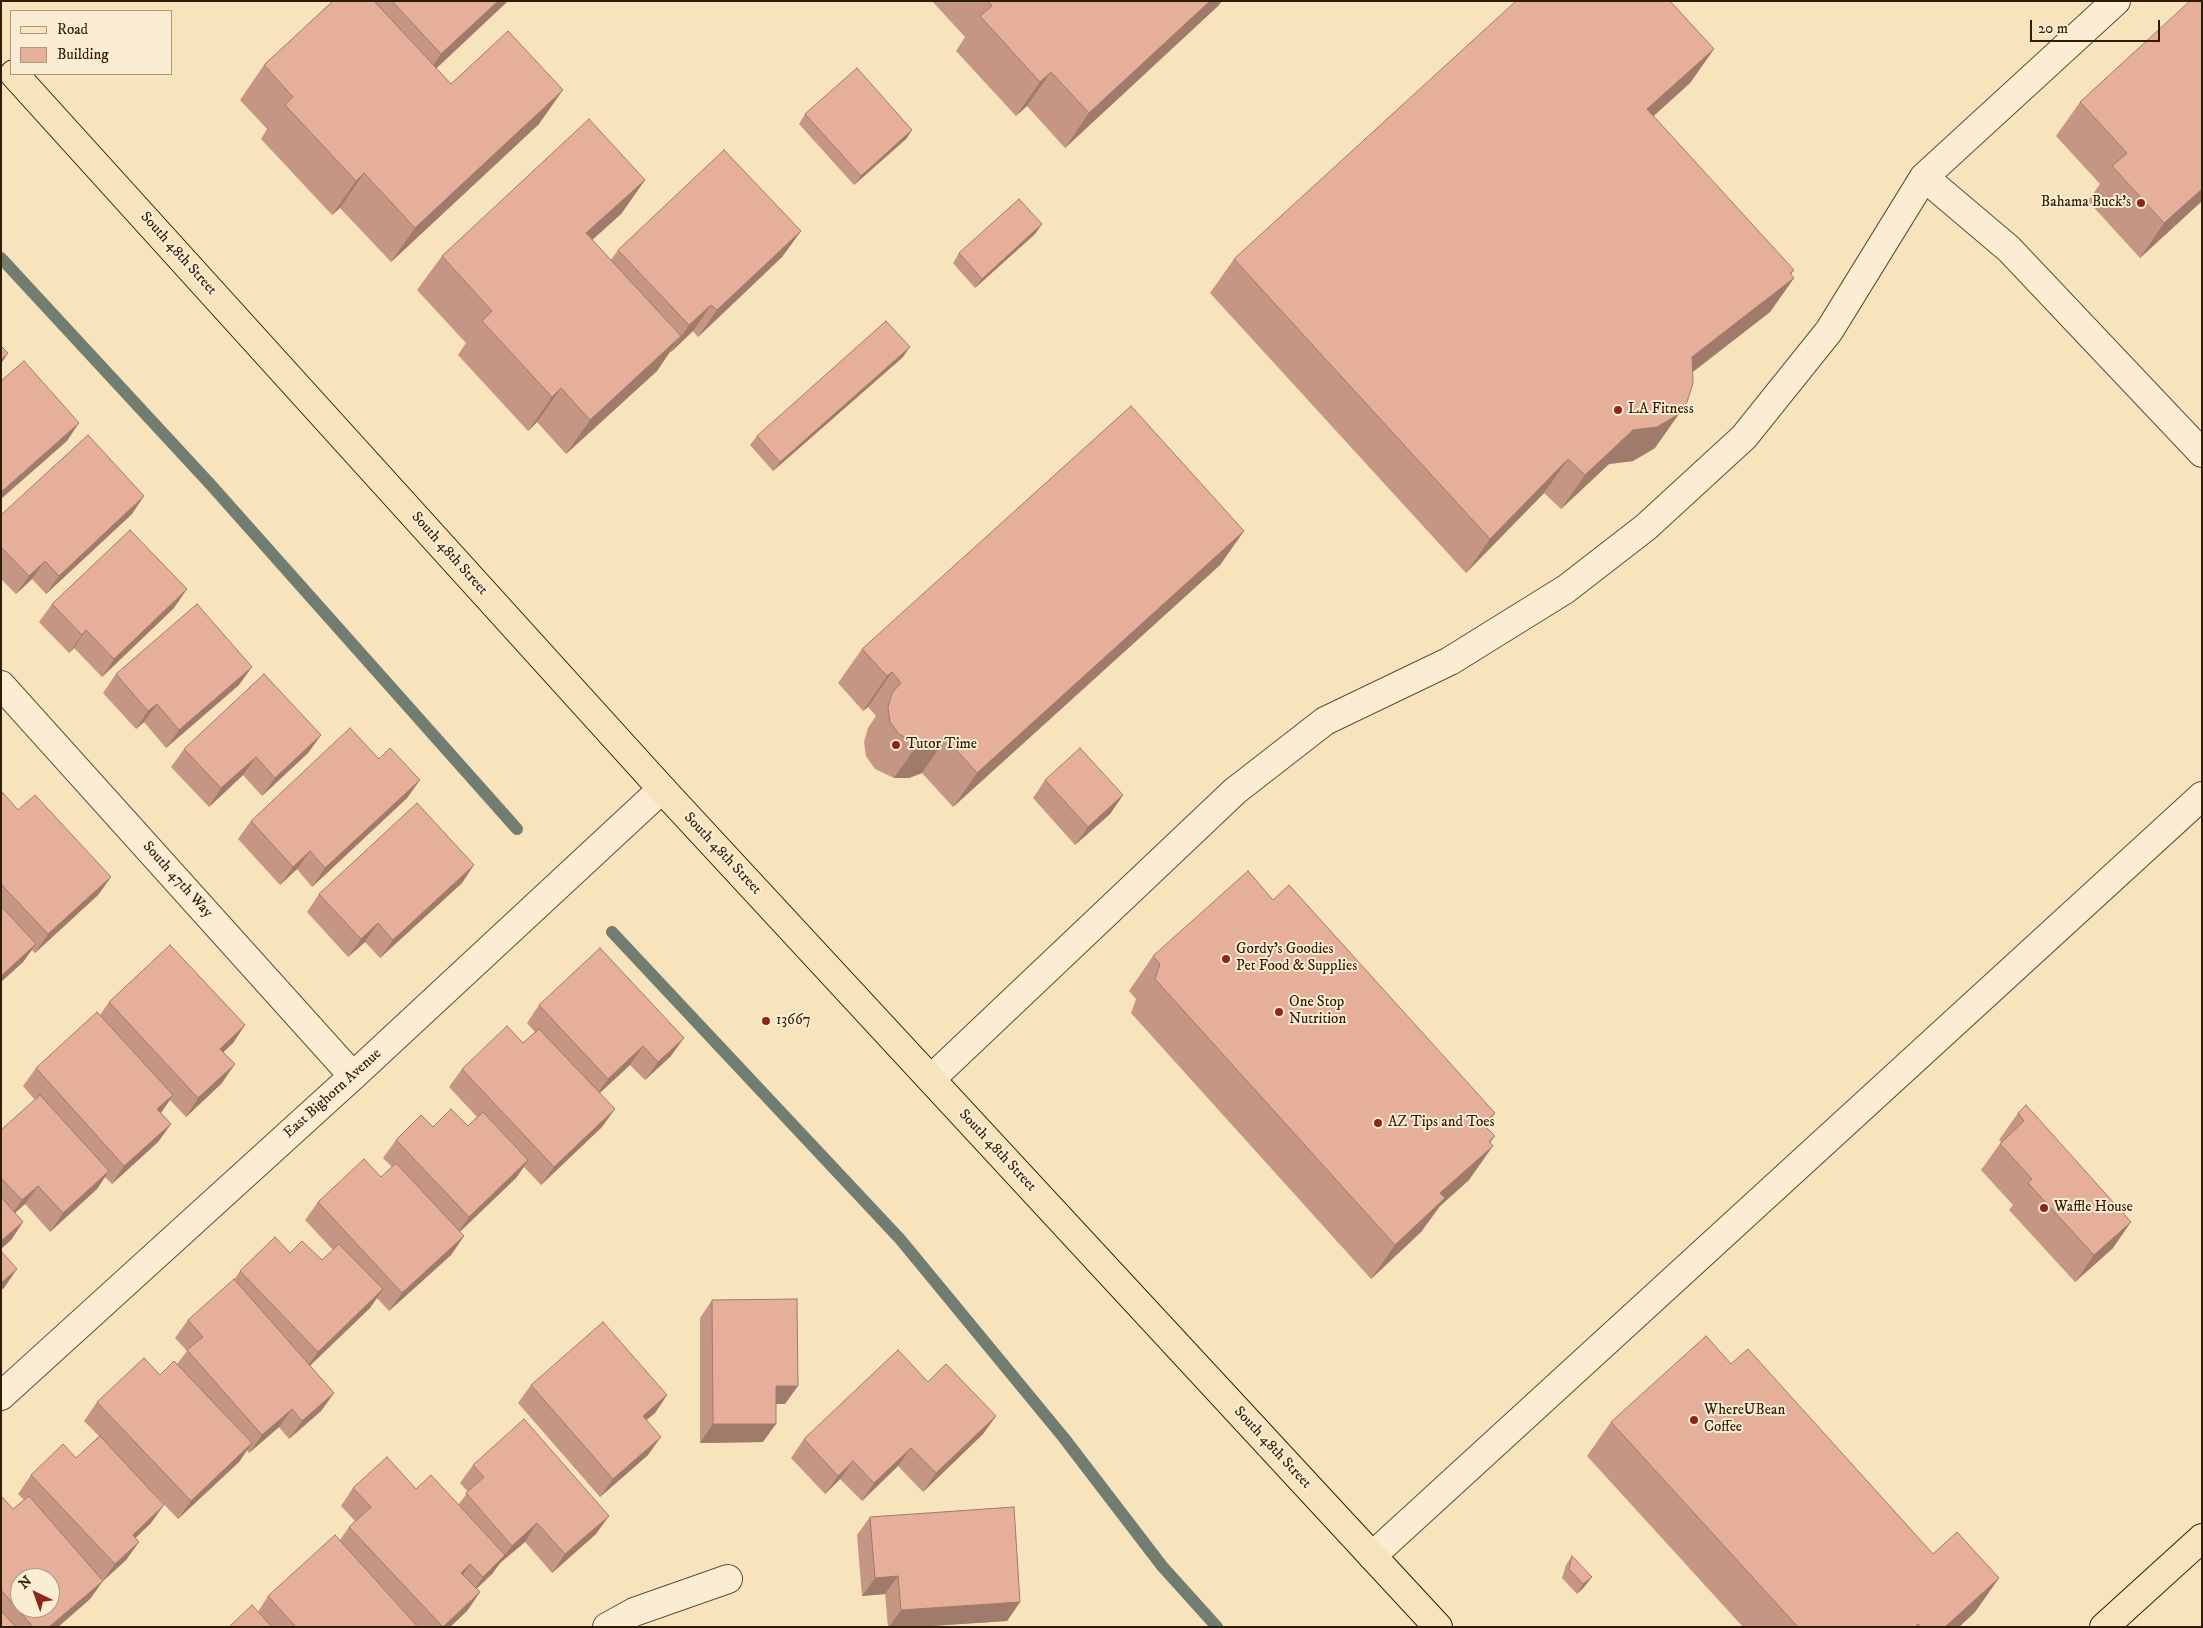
<!DOCTYPE html>
<html>
<head>
<meta charset="utf-8">
<style>
	body { margin:0 }
	#map { position:relative; width:2203px; height:1628px; overflow:hidden; background:#f8e4bc; font-family:"IM FELL DW Pica",serif }
	canvas { display:block }
	.frame { position:absolute; inset:0; border:2px solid #2f1c07; pointer-events:none }
	.legend { position:absolute; left:10px; top:10px; width:162px; height:65px; box-sizing:border-box; background:#faedd3; border:1px solid #a99981; margin:0; padding:6px 9px; list-style:none; font-size:15px; color:#2f1c07 }
	.legend li { display:flex; align-items:center; gap:10px; height:25px }
	.legend b { width:25px; border:1px solid #a99981 }
	.north { position:absolute; left:10px; top:1568px; width:50px; height:50px; box-sizing:border-box; background:#faedd3; border:1px solid #a99981; border-radius:50%; rotate:318deg; font-size:14px; font-weight:700; line-height:20px; text-align:center; color:#2f1c07 }
	.north::after { content:''; display:block; margin:auto; width:18px; height:22px; background:#8f2418; clip-path:polygon(50% 0,100% 100%,50% 72%,0 100%) }
	.scale { position:absolute; left:2030px; top:20px; width:130px; height:22px; box-sizing:border-box; border:2px solid #2f1c07; border-top:0; padding-left:6px; font-size:15px; line-height:18px; white-space:nowrap; color:#2f1c07; -webkit-text-stroke:4px #faedd3; paint-order:stroke }
</style>
</head>
<body>
<div id="map">
<canvas width="2203" height="1628"></canvas>
<div class="frame"></div>
<ul class="legend">
<li><b style="height:6px;background:#f8e4bc"></b>Road</li>
<li><b style="height:14px;background:#e5af99"></b>Building</li>
</ul>
<div class="north">N</div>
<div class="scale">20 m</div>
</div>
<script>
const g = document.querySelector('canvas').getContext('2d');
g.lineJoin = 'round';
function shape(rows) {
  const path = new Path2D();
  for (const r of rows) {
    path.moveTo(r[0], r[1]);
    for (let i = 2; i < r.length; i += 2) path.lineTo(r[i], r[i + 1]);
  }
  return path;
}
function strokePath(path, color, width, dash) {
  g.strokeStyle = color;
  g.lineWidth = width;
  g.lineCap = dash ? 'butt' : 'round';
  g.setLineDash(dash || []);
  g.stroke(path);
}
function fillPath(path, color) {
  g.fillStyle = color;
  g.fill(path, 'evenodd');
}
function drawText(font, color, halo, rows, align = 'center') {
  g.font = font + ' "IM FELL DW Pica",serif';
  g.lineWidth = 4;
  g.setLineDash([]);
  g.textBaseline = 'middle';
  g.strokeStyle = halo;
  g.fillStyle = color;
  for (const [text, x, y, turn = 0] of rows) {
    g.save();
    g.translate(x, y);
    g.rotate((+turn || 0) * Math.PI / 180);
    g.textAlign = isNaN(turn) ? turn : align;
    if (halo) g.strokeText(text, 0, 0);
    g.fillText(text, 0, 0);
    g.restore();
  }
}
strokePath(shape([
	[1,258,211,485,517,829],
	[612,932,900,1239,1064,1438,1162,1566,1217,1627]
]), '#727d71', 12);
const minor = shape([
	[1924,177,2009,249,2202,453],
	[1,685,353,1076],
	[931,1079,1235,791,1325,721,1450,661,1566,589,1646,527,1744,437,1829,331,1924,177,2116,1],
	[1,1396,353,1076,662,789],
	[1372,1556,2202,796],
	[607,1627,634,1612,728,1579]
]);
const major = shape([
	[14,74,662,789,1438,1627],
	[2104,1627,2202,1538]
]);
strokePath(minor, '#614e34', 30);
strokePath(major, '#2f1c07', 30);
strokePath(minor, '#faedd3', 28);
strokePath(major, '#f8e4bc', 28);
fillPath(shape([
	[333,1,508,1,436,68,451,84,539,124,391,262,340,208,332,215,261,139,267,129,240,100,264,65],
	[932,1,1222,1,1218,6,1065,148,1027,106,1016,116,956,51,965,37],
	[1714,49,1690,83,1653,116,1794,278,1770,312,1693,372,1655,448,1633,461,1609,464,1561,509,1544,493,1466,573,1210,293,1234,259],
	[2080,102,2202,201,2140,258,2088,201,2100,184,2056,136],
	[805,114,912,130,906,139,854,185,799,124],
	[645,180,621,214,592,240,611,260,618,250,801,231,782,257,698,337,693,331,671,352,670,351,657,371,566,454,537,422,528,431,458,355,466,343,417,290,442,256],
	[1042,224,1035,234,975,288,953,263,959,253],
	[903,357,773,471,750,445,757,436],
	[132,514,46,594,32,579,16,594,1,579,1,515],
	[1244,531,1220,565,953,807,922,773,909,778,894,778,875,769,866,756,864,742,868,728,876,716,868,707,863,711,838,683,862,649],
	[52,604,174,608,102,677,74,648,69,653,39,622],
	[116,674,239,685,166,748,144,722,136,729,103,693],
	[321,735,308,753,262,796,243,775,209,807,171,767,184,749],
	[379,759,420,780,407,798,312,887,297,869,280,885,238,839,251,821],
	[1045,780,1123,795,1110,814,1075,845,1033,798],
	[1,795,18,810,111,877,98,895,35,953,32,950,23,962,1,982],
	[462,883,380,958,365,942,348,957,307,912,319,894],
	[1273,900,1495,1113,1485,1126,1469,1180,1440,1206,1421,1232,1371,1279,1131,1013,1136,999,1129,991,1153,956],
	[109,1002,245,1025,233,1043,223,1052,222,1083,186,1117,170,1100,161,1113,171,1124,158,1142,112,1184,105,1177,97,1189,50,1232,25,1204,15,1213,23,1222,11,1240,1,1249,1,1130,35,1100,23,1086,36,1068,100,1015],
	[539,1005,671,1056,645,1080,630,1065,600,1093,602,1127,541,1185,524,1167,516,1178,460,1232,464,1236,451,1255,389,1311,377,1298,370,1308,310,1366,334,1393,321,1411,289,1439,279,1427,249,1453,247,1450,239,1462,178,1519,155,1495,151,1523,135,1538,139,1542,126,1560,102,1582,90,1599,58,1627,1,1627,1,1496,13,1509,24,1500,18,1494,31,1475,76,1458,99,1436,84,1421,97,1402,160,1375,177,1364,187,1351,175,1338,188,1320,234,1280,240,1271,290,1253,322,1260,333,1250,305,1220,318,1202,381,1177,392,1167,383,1158,396,1140,433,1127,468,1126,477,1117,449,1087,462,1069,523,1043,535,1032,527,1023],
	[2026,1105,2113,1248,2075,1282,2009,1210,2013,1205,1981,1170,2001,1142,1999,1140,2018,1113],
	[712,1300,785,1404,776,1404,763,1442,700,1443,700,1318],
	[1731,1364,1933,1554,1999,1578,1975,1612,1959,1627,1743,1627,1587,1456,1611,1422],
	[928,1382,996,1416,983,1434,923,1492,898,1466,862,1501,840,1479,825,1494,791,1458,804,1439],
	[531,1385,667,1395,655,1413,646,1420,648,1455,600,1497,518,1403],
	[473,1465,596,1534,552,1573,525,1542,500,1563,492,1574,476,1589,480,1592,467,1611,450,1627,229,1627,258,1612,268,1596,340,1540,349,1527,355,1521,341,1506,353,1488,416,1489,458,1505,468,1492,460,1483],
	[870,1517,1020,1602,1007,1621,915,1627,888,1627,885,1594,862,1596,857,1535],
	[1572,1556,1585,1586,1577,1594,1562,1578,1566,1565]
]), '#c59684');
fillPath(shape([
	[498,1,508,1,423,81,441,54],
	[1210,1,1222,1,1218,6,1065,148,1089,113],
	[1714,49,1690,83,1623,144,1647,109],
	[1051,72,1027,106,1016,116,1040,82],
	[563,90,539,124,391,262,415,228],
	[912,130,906,139,854,185,861,176],
	[364,173,340,208,332,215,356,181],
	[645,180,621,214,562,267,586,233],
	[2202,189,2202,201,2140,258,2164,223],
	[1042,224,1035,234,975,288,982,279],
	[801,231,782,257,698,337,717,310],
	[1794,270,1782,287,1794,278,1770,312,1668,391,1692,357],
	[711,305,693,331,671,352,689,325],
	[681,336,657,371,566,454,590,420],
	[910,347,903,357,773,471,780,462],
	[8,353,1,364,1,360],
	[561,388,537,422,528,431,552,397],
	[1679,414,1655,448,1633,461,1609,464,1561,509,1585,475,1633,430],
	[79,423,67,441,1,499,1,492],
	[1568,459,1544,493,1466,573,1490,539],
	[144,496,132,514,46,594,59,576],
	[1244,531,1220,565,953,807,977,773],
	[45,561,32,579,16,594,29,576],
	[187,589,174,608,102,677,114,659],
	[86,630,74,648,69,653,82,635],
	[252,667,239,685,166,748,179,730],
	[892,672,868,707,863,711,887,676],
	[157,704,144,722,136,729,148,711],
	[321,735,308,753,262,796,275,778],
	[946,738,922,773,909,778,894,778,918,744],
	[256,757,243,775,209,807,221,788],
	[420,780,407,798,312,887,325,868],
	[1123,795,1110,814,1075,845,1088,827],
	[310,851,297,869,280,885,293,867],
	[474,865,462,883,380,958,393,940],
	[111,877,98,895,35,953,48,934],
	[378,923,365,942,348,957,361,939],
	[36,944,23,962,1,982,1,976],
	[245,1025,233,1043,208,1067,220,1049],
	[684,1038,671,1056,645,1080,658,1062],
	[643,1046,630,1065,595,1097,608,1079],
	[235,1064,222,1083,186,1117,198,1098],
	[173,1095,160,1114,157,1109],
	[615,1109,602,1127,541,1185,554,1167],
	[1495,1113,1471,1147,1483,1124],
	[171,1124,158,1142,112,1184,124,1166],
	[1495,1136,1480,1157,1493,1146,1469,1180,1440,1206,1421,1232,1371,1279,1395,1245,1440,1193],
	[528,1160,516,1178,456,1235,469,1217],
	[109,1171,97,1189,50,1232,63,1213],
	[38,1186,25,1204,9,1218,22,1200],
	[23,1222,11,1240,1,1249,1,1241],
	[2131,1222,2113,1248,2075,1282,2094,1255],
	[464,1236,451,1255,389,1311,402,1293],
	[17,1269,4,1288,1,1290,1,1283],
	[383,1289,370,1308,305,1370,318,1352],
	[776,1386,798,1386,785,1404,763,1404],
	[334,1393,321,1411,289,1439,302,1421],
	[667,1395,655,1413,630,1434,643,1416],
	[292,1409,279,1427,249,1453,262,1435],
	[996,1416,983,1434,923,1492,936,1473],
	[713,1424,776,1424,763,1442,700,1443],
	[661,1437,648,1455,600,1497,613,1479],
	[252,1443,239,1462,178,1519,191,1501],
	[911,1448,898,1466,862,1501,874,1483],
	[853,1461,840,1479,825,1494,838,1476],
	[164,1505,151,1523,120,1553,133,1535],
	[609,1516,596,1534,552,1573,565,1554],
	[537,1523,525,1542,500,1563,492,1574,470,1595,483,1577,504,1556,512,1546],
	[139,1542,126,1560,102,1582,115,1564],
	[470,1564,458,1582,461,1573],
	[898,1576,885,1594,862,1596,875,1578],
	[1592,1577,1585,1586,1577,1594,1583,1584],
	[1999,1578,1975,1612,1959,1627,1945,1627],
	[103,1581,90,1599,58,1627,49,1627],
	[480,1592,467,1611,450,1627,443,1627],
	[1020,1602,1007,1621,915,1627,889,1627,901,1610]
]), '#a07a6b');
const building = shape([
	[333,1,374,1,451,84,508,31,563,90,415,228,364,173,356,181,285,105,293,97,264,65,333,1],
	[392,1,498,1,441,54,392,1],
	[988,1,1210,1,1089,113,1051,72,1040,82,980,16,992,6,988,1],
	[1516,1,1670,1,1714,49,1647,109,1794,270,1790,273,1794,278,1692,357,1693,383,1687,402,1679,414,1657,427,1633,430,1585,475,1568,459,1490,539,1234,259,1516,1],
	[2190,1,2202,1,2202,189,2164,223,2112,166,2127,153,2080,102,2190,1],
	[857,68,912,130,861,176,805,114,857,68],
	[589,119,645,180,586,233,681,336,590,420,561,388,552,397,482,321,492,311,442,256,589,119],
	[724,150,801,231,717,310,711,305,689,325,618,250,724,150],
	[1019,199,1042,224,982,279,959,253,1019,199],
	[886,321,910,347,780,462,757,436,886,321],
	[1,346,8,353,1,360,1,346],
	[24,361,79,423,1,492,1,381,24,361],
	[1131,406,1244,531,977,773,946,738,933,744,918,744,899,734,890,722,888,707,892,693,901,683,892,672,887,676,862,649,1131,406],
	[88,435,144,496,59,576,45,561,29,576,1,547,1,515,88,435],
	[130,530,187,589,114,659,86,630,82,635,52,604,130,530],
	[197,604,252,667,179,730,157,704,148,711,116,674,197,604],
	[264,674,321,735,275,778,256,757,221,788,184,749,264,674],
	[350,728,379,759,390,748,420,780,325,868,310,851,293,867,251,821,350,728],
	[1080,748,1123,795,1088,827,1045,780,1080,748],
	[3,793,18,810,35,795,111,877,48,934,1,884,1,795,3,793],
	[417,803,474,865,393,940,378,923,361,939,319,894,417,803],
	[1248,871,1273,900,1289,885,1495,1113,1483,1124,1495,1136,1489,1141,1493,1146,1440,1193,1445,1198,1395,1245,1155,979,1160,964,1153,956,1248,871],
	[1,906,36,944,1,976,1,906],
	[170,945,245,1025,220,1049,235,1064,198,1098,109,1002,170,945],
	[600,948,684,1038,658,1062,643,1046,608,1079,539,1005,600,948],
	[97,1012,173,1095,157,1109,171,1124,124,1166,36,1068,97,1012],
	[507,1026,523,1043,539,1029,615,1109,554,1167,462,1069,507,1026],
	[40,1095,109,1171,63,1213,38,1186,22,1200,1,1178,1,1130,40,1095],
	[2026,1105,2131,1222,2094,1255,2028,1183,2032,1179,2000,1144,2024,1121,2018,1113,2026,1105],
	[451,1109,468,1126,483,1112,528,1160,469,1217,396,1140,421,1115,433,1127,451,1109],
	[364,1159,381,1177,396,1163,464,1236,402,1293,318,1202,364,1159],
	[1,1197,23,1222,1,1241,1,1197],
	[275,1237,290,1253,302,1241,322,1260,339,1244,383,1289,318,1352,240,1271,275,1237],
	[1,1251,17,1269,1,1283,1,1251],
	[234,1279,334,1393,302,1421,292,1409,262,1435,187,1350,203,1337,188,1320,234,1279],
	[797,1299,798,1386,776,1386,776,1424,713,1424,712,1300,797,1299],
	[603,1322,667,1395,643,1416,661,1437,613,1479,531,1385,603,1322],
	[1706,1336,1731,1364,1748,1349,1933,1554,1957,1532,1999,1578,1945,1627,1921,1627,1918,1624,1915,1627,1798,1627,1611,1422,1706,1336],
	[898,1350,928,1382,946,1364,996,1416,936,1473,911,1448,874,1483,853,1461,838,1476,804,1439,898,1350],
	[144,1358,160,1375,174,1361,252,1443,191,1501,97,1402,144,1358],
	[524,1419,609,1516,565,1554,537,1523,512,1546,466,1493,484,1477,473,1465,524,1419],
	[100,1436,164,1505,133,1535,139,1542,115,1564,31,1475,63,1444,76,1458,100,1436],
	[387,1457,416,1489,431,1475,505,1555,483,1577,470,1564,461,1573,480,1592,443,1627,349,1527,371,1507,353,1488,387,1457],
	[1,1496,13,1509,29,1496,103,1581,49,1627,33,1627,1,1590,1,1496],
	[20,1578,50,1578,50,1608,20,1608,20,1578],
	[1014,1507,1020,1602,901,1610,898,1576,875,1578,870,1517,1014,1507],
	[335,1535,418,1627,296,1627,268,1596,335,1535],
	[1572,1556,1592,1577,1583,1584,1569,1569,1572,1556],
	[252,1605,272,1627,229,1627,252,1605],
	[1,1611,16,1627,1,1627,1,1611]
]);
fillPath(building, '#e5af99');
strokePath(building, '#a07a6b', 1);
for (const [x, y, r, color] of [
	[2141,203,5,"#8f2418"],
	[1618,410,5,"#8f2418"],
	[896,745,5,"#8f2418"],
	[1226,959,5,"#8f2418"],
	[1279,1012,5,"#8f2418"],
	[766,1021,5,"#8f2418"],
	[1378,1123,5,"#8f2418"],
	[2044,1208,5,"#8f2418"],
	[1694,1420,5,"#8f2418"]
]) {
  const dot = new Path2D();
  dot.arc(x, y, r, 0, 2 * Math.PI);
  g.fillStyle = color;
  g.fill(dot);
  strokePath(dot, '#faedd3', 2);
}
drawText('15px', '#2f1c07', '#faedd3', [
	["Bahama Buck's",2131,203,"right"],
	["LA Fitness",1628,410],
	["Tutor Time",906,745],
	["Gordy's Goodies",1236,950],
	["Pet Food & Supplies",1236,967],
	["One Stop",1289,1003],
	["Nutrition",1289,1020],
	["13667",776,1021],
	["AZ Tips and Toes",1388,1123],
	["Waffle House",2054,1208],
	["WhereUBean",1704,1411],
	["Coffee",1704,1428]
], 'left');
drawText('15px', '#2f1c07', '#faedd3', [
	["South 48th Street",178,254,48],
	["South 48th Street",449,554,48],
	["South 48th Street",722,854,47],
	["South 47th Way",177,880,48],
	["East Bighorn Avenue",333,1094,-42],
	["South 48th Street",997,1151,47],
	["South 48th Street",1272,1448,47]
]);
</script>
</body>
</html>
